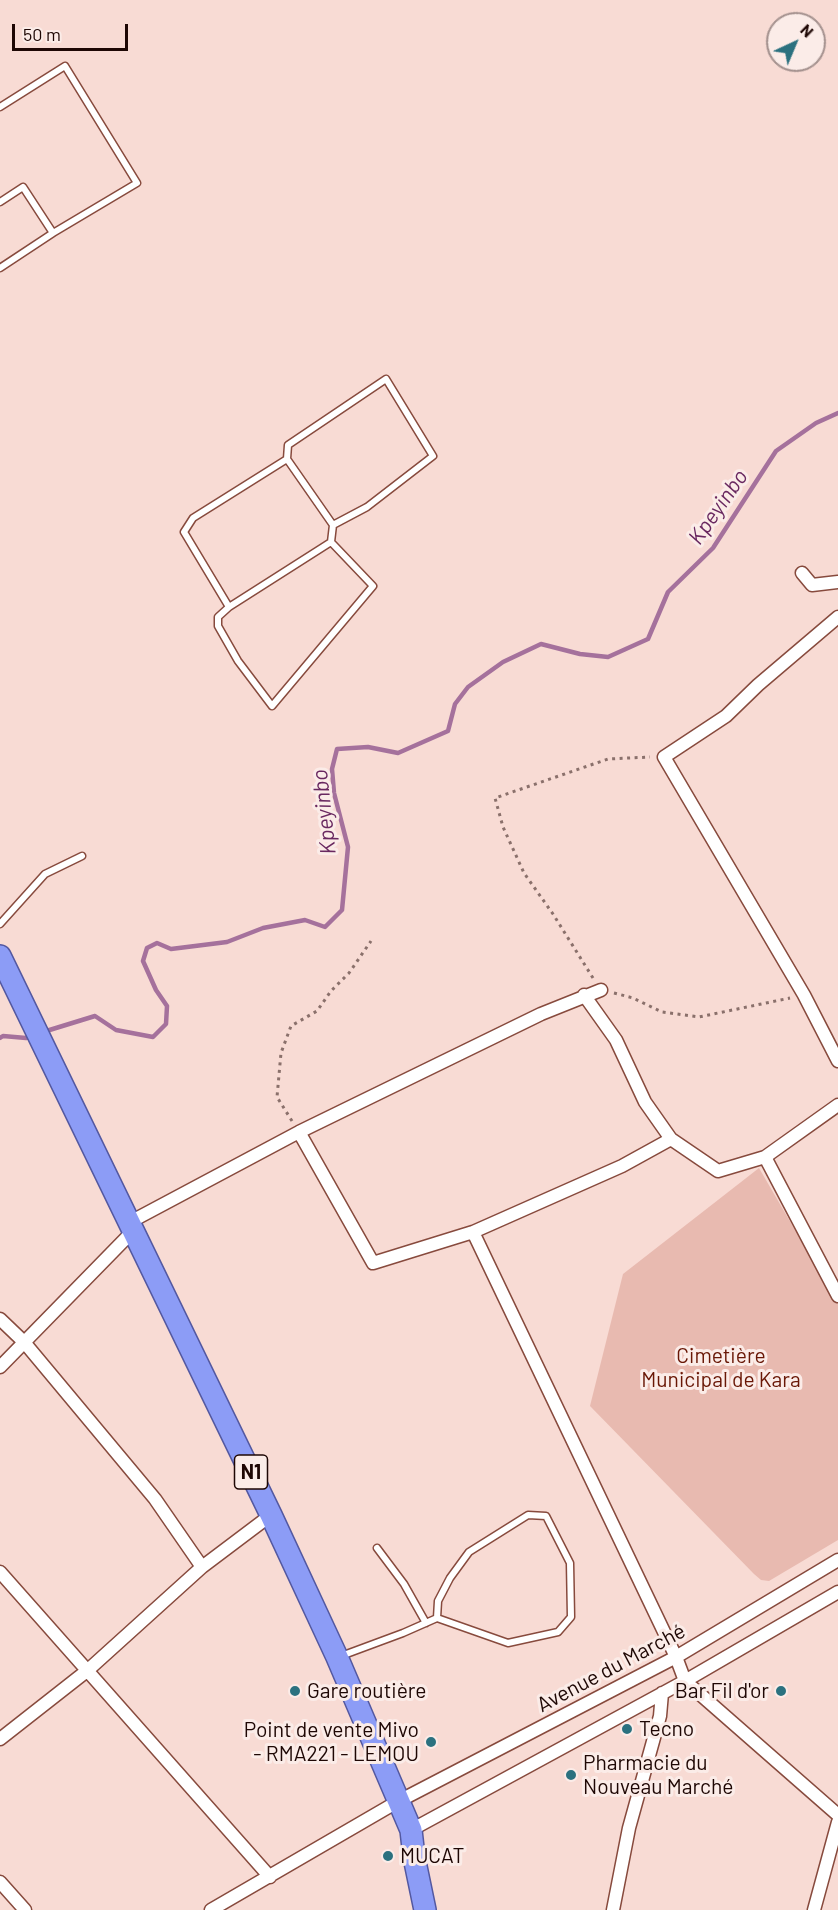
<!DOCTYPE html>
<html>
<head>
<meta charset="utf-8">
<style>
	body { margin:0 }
	#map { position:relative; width:838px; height:1910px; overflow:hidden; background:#f8dbd4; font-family:Barlow,sans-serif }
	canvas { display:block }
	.north { position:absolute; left:766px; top:12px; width:60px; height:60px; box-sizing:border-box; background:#fbece8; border:2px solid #a3908d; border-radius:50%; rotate:44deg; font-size:16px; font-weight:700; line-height:24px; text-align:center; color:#1e0704 }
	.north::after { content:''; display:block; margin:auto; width:21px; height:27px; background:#2b717f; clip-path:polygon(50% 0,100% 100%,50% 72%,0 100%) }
	.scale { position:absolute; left:12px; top:24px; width:116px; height:27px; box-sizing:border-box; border:3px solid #1e0704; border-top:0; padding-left:8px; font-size:18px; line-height:21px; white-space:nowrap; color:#1e0704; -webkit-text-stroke:4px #fbece8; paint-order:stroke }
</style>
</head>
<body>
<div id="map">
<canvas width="838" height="1910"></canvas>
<div class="north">N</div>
<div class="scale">50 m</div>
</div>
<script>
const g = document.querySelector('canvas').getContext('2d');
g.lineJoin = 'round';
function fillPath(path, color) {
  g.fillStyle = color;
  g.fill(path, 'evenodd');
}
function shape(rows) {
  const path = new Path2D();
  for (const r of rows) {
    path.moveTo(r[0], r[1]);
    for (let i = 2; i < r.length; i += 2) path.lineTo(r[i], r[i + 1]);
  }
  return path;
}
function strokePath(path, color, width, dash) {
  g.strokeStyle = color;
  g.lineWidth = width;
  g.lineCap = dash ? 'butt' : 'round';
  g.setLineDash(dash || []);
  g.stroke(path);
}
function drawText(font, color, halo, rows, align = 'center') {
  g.font = font + ' Barlow,sans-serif';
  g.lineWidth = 6;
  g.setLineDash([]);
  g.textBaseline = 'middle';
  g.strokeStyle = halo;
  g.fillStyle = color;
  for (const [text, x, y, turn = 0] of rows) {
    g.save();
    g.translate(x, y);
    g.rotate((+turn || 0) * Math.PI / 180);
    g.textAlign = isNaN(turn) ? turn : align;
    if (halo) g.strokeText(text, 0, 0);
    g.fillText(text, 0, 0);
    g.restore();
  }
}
fillPath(shape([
	[759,1168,838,1304,838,1540,769,1581,761,1580,754,1574,590,1406,623,1274]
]), '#e8bab0');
strokePath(shape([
	[43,1032,95,1016,116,1030,153,1037,166,1024,167,1006,156,990,143,961,147,948,157,943,171,949,227,942,263,928,305,920,325,927,342,910,348,847,334,793,332,769,337,749,368,747,398,753,448,731,455,704,468,687,503,662,541,644,580,654,608,657,648,639,668,592,713,548,776,451,816,423,838,413],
	[0,1038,3,1036,26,1038,32,1036]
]), '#a5719c', 4.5);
const service = shape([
	[0,107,65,66,137,183,53,233,23,187,0,202],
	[0,268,53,233],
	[331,542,373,586,272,706,238,661,218,626,218,617,229,607,331,542],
	[331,542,333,525,287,459,288,445,386,379,433,456,367,507,333,525],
	[229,607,184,532,193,518,287,459],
	[0,924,45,874,82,856],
	[377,1548,404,1584,426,1623],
	[341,1656,403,1633,437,1618,508,1643,558,1632,571,1617,570,1563,546,1516,528,1515,469,1552,450,1578,438,1601,437,1618]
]);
const minor = shape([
	[802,573,812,585,838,582],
	[838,617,758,685,726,716,664,757,804,995,838,1061],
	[584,995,616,1040,645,1102,671,1139,718,1171,765,1157,838,1296],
	[299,1132,373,1263,473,1232,622,1166,671,1139],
	[765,1157,838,1105],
	[130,1222,299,1132,541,1014,601,990],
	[473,1232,676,1657,685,1681,838,1815],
	[0,1319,24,1342,155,1499,202,1567],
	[0,1367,134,1230],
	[0,1572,270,1877],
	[0,1739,88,1670,202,1567,271,1515],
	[411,1830,685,1681,838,1592],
	[0,1882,25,1910],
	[211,1910,397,1802,676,1657,838,1560],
	[613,1910,629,1828,660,1716,662,1693],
	[814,1910,838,1822]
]);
const trunk = shape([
	[0,956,271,1515,337,1657,411,1830,414,1857,425,1910]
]);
strokePath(service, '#874a3d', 9);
strokePath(minor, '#874a3d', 15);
strokePath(trunk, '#5358a0', 24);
strokePath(shape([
	[593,978,553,914,524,873,503,827,495,798,608,759,650,757],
	[614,993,633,998,662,1012,699,1017,790,998],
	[292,1121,277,1097,281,1053,291,1026,317,1011,331,991,349,973,371,941]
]), '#8a706b', 3, [3, 4.5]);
strokePath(service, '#fff', 6);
strokePath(minor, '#fff', 12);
strokePath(trunk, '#8c9cf6', 21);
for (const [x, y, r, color] of [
	[295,1691,6,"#2b717f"],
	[781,1691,6,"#2b717f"],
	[627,1729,6,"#2b717f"],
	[431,1742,6,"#2b717f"],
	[571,1775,6,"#2b717f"],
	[388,1856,6,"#2b717f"]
]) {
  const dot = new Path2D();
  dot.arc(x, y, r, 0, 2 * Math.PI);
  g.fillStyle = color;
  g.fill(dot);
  strokePath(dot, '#fbece8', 2);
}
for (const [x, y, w] of [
	[251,1472,33]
]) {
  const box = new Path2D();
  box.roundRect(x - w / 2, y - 17, w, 34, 4.5);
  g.fillStyle = '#fbece8';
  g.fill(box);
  strokePath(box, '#1e0704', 1.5);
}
drawText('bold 20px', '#1e0704', null, [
	["N1",251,1472]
]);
drawText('21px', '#691706', '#fbece8', [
	["Cimetière",721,1356],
	["Municipal de Kara",721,1380]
]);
drawText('21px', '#1e0704', '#fbece8', [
	["Avenue du Marché",611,1668,-28]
]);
drawText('21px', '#1e0704', '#fbece8', [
	["Gare routière",307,1691],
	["Bar Fil d'or",769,1691,"right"],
	["Tecno",639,1729],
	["Point de vente Mivo",419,1730,"right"],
	["- RMA221 - LEMOU",419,1754,"right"],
	["Pharmacie du",583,1763],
	["Nouveau Marché",583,1787],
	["MUCAT",400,1856]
], 'left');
drawText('italic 22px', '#692860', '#fbece8', [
	["Kpeyinbo",718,507,-55],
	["Kpeyinbo",324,812,-96]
]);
</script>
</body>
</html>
